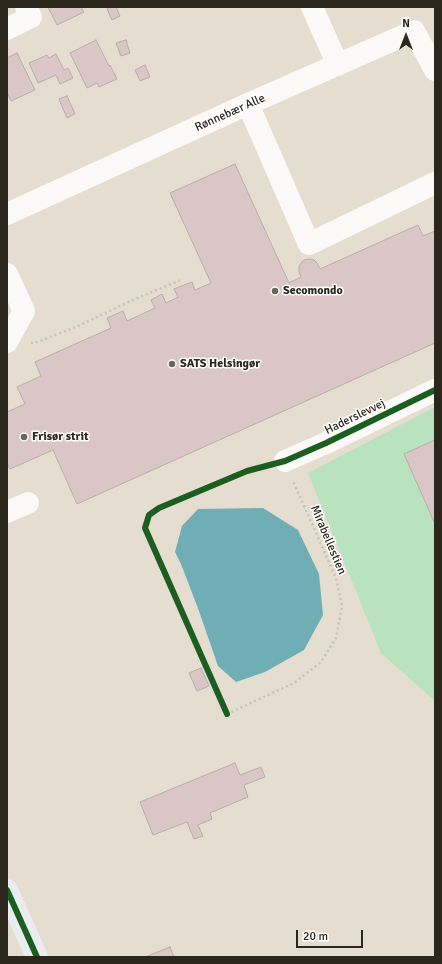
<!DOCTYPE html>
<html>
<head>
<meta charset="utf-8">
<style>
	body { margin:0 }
	#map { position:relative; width:442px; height:964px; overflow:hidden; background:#e5ddcf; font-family:Signika,sans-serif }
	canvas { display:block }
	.frame { position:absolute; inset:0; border:8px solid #2c271d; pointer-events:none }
	.north { position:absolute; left:386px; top:16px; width:40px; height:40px; -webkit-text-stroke:3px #fff; paint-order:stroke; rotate:0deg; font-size:11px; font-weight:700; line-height:16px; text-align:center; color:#2c271d }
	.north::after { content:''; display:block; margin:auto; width:14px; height:18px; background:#2c271d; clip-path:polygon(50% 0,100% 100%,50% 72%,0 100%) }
	.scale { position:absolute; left:296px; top:930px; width:67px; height:18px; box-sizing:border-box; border:2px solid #2c271d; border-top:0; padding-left:5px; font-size:12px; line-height:14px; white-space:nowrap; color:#2c271d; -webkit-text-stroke:3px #fff; paint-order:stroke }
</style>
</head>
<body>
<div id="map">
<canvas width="442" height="964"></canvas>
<div class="frame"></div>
<div class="north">N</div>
<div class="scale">20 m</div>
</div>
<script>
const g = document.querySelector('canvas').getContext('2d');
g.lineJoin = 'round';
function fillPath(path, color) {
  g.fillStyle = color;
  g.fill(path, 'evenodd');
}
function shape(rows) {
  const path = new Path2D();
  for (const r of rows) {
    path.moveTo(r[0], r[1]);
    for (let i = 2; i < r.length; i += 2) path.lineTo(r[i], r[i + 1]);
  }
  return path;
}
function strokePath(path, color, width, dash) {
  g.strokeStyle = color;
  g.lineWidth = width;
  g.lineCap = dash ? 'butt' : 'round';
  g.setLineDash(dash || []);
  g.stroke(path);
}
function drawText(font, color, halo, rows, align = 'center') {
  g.font = font + ' Signika,sans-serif';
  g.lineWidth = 3;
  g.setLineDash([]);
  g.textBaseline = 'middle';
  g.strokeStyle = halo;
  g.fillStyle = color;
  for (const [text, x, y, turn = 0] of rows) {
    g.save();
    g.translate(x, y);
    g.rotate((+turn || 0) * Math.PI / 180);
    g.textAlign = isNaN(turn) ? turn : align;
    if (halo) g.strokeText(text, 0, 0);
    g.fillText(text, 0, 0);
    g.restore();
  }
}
fillPath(shape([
	[435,407,435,701,381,653,308,473]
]), '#b9e2be');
fillPath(shape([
	[263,508,298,530,319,574,323,615,304,650,265,672,236,682,218,666,199,611,181,564,175,552,182,526,198,509]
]), '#6faeb4');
const building = shape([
	[48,7,81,7,84,12,57,25,48,7],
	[110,7,116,7,120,16,112,20,107,9,110,7],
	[96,40,109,66,110,65,117,79,99,87,97,83,87,88,70,53,96,40],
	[126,40,130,53,121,56,116,43,126,40],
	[17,53,35,90,11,101,7,92,7,58,17,53],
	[56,54,64,70,68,68,73,78,60,84,56,75,38,83,29,63,47,55,49,58,56,54],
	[145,65,150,77,140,81,135,70,145,65],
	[67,96,75,114,67,118,59,99,67,96],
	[235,164,289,283,301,277,299,272,299,267,301,263,304,260,309,259,314,260,317,263,320,269,418,225,423,236,435,231,435,343,77,504,53,450,10,469,7,463,7,412,25,404,17,387,41,376,35,362,111,328,107,318,123,311,127,321,155,308,151,300,162,294,166,303,178,297,174,289,192,282,195,290,211,283,170,193,235,164],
	[435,440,435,524,404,454,435,440],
	[201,668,209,686,197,691,189,673,201,668],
	[235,763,240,775,261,767,265,777,244,785,248,797,210,813,212,819,198,825,203,836,194,839,187,822,153,835,140,802,235,763],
	[170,947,174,957,145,957,170,947]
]);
fillPath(building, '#dac6c7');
strokePath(building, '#b6ada8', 1);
strokePath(shape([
	[31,343,35,343,78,326,133,300,181,280],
	[227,714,294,683,321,662,336,638,342,606,336,578,293,481]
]), '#c5c2be', 2.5, [2, 3]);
strokePath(shape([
	[312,7,338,65],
	[7,29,31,17,26,7],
	[248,104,309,244,435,183],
	[7,214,248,104,414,31,435,70],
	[7,274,24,311,7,342],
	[285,461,326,443,435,390],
	[7,512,28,503]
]), '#fbfaf8', 22);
strokePath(shape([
	[7,890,37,957]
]), '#ebecef', 22);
strokePath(shape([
	[227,714,145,528,149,515,159,508,247,471,285,461,326,443,435,390],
	[7,890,37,957]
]), '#1b5e20', 6);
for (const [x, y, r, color] of [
	[275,291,4,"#6d675b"],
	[172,364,4,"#6d675b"],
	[24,437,4,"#6d675b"]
]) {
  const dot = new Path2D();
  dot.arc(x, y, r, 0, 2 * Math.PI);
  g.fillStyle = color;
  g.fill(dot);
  strokePath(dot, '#fff', 1.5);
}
drawText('12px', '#2c271d', '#fff', [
	["Rønnebær Alle",230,113,-24],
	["Haderslevvej",355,417,-26],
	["Mirabellestien",328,540,67]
]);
drawText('bold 12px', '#2c271d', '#fff', [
	["Secomondo",283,291],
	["SATS Helsingør",180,364],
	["Frisør strit",32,437]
], 'left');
</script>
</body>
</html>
